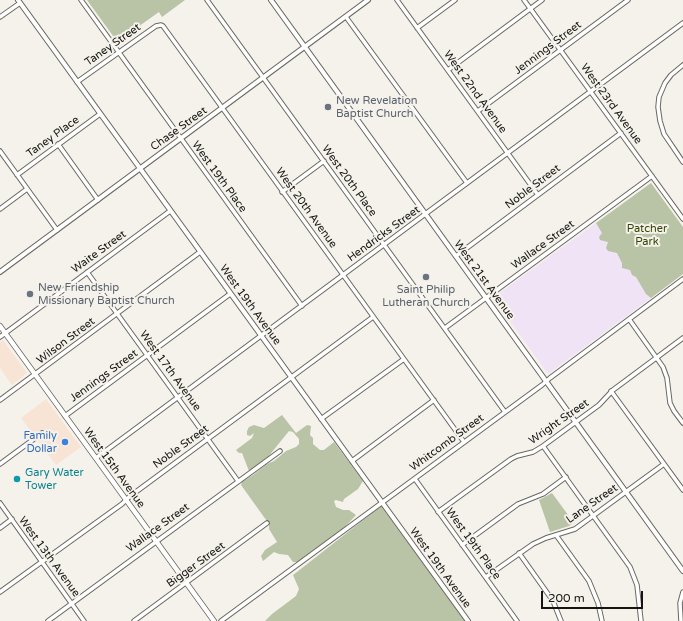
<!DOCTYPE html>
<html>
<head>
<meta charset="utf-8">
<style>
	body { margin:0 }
	#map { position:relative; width:683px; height:621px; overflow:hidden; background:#f4f2ea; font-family:"Varela Round",sans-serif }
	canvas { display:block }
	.scale { position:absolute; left:541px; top:591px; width:102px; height:18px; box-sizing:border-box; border:2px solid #151412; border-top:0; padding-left:5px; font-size:12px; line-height:14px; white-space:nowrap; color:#151412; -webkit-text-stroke:3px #f4f2ea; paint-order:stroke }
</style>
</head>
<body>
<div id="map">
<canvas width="683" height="621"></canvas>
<div class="scale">200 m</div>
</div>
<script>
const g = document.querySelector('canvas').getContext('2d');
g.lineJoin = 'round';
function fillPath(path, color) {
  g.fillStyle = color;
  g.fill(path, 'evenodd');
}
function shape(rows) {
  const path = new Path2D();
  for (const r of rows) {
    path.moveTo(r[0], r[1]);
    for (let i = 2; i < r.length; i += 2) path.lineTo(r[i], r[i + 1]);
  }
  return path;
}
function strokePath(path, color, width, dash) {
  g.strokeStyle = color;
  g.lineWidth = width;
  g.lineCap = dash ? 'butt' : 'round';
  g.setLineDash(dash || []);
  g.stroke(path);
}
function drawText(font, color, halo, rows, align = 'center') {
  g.font = font + ' "Varela Round",sans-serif';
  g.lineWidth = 4;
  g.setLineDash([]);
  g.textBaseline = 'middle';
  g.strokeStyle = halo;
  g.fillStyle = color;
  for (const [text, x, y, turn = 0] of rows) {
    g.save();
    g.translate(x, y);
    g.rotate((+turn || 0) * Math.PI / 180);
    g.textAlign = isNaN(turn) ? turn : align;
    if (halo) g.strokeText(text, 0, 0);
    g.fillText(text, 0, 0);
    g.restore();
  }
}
fillPath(shape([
	[3,340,27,373,12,385,0,368,0,342],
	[46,399,81,447,56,465,21,418]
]), '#f8e4d5');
fillPath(shape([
	[596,223,651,298,548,374,504,313,502,308,494,297]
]), '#f0e3f6');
fillPath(shape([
	[87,0,185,0,162,17,159,12,118,41,116,40],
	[651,183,683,227,683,274,651,298,646,294,636,277,632,275,630,270,622,268,622,263,617,253,608,251,606,248,608,242,600,240,599,237,602,233,596,223],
	[282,415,296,433,307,425,311,426,310,435,313,438,313,444,320,450,324,450,334,442,363,481,358,489,344,499,343,502,336,500,334,501,336,507,343,510,349,510,356,515,343,529,298,562,293,562,288,555,279,554,274,552,263,561,261,556,265,550,277,542,269,529,269,524,241,485,242,482,253,475,267,464,274,461,286,451,296,447,299,444,299,439,293,432,289,431,268,457,249,471,242,453,239,453,236,450,252,438,254,433,250,436,247,435,247,431,249,427,254,425,264,428],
	[552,493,574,523,569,526,550,532,539,500],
	[381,506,465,621,265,621,272,614,296,596,299,589,293,575,297,572]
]), '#b9c3a5');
const minor = shape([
	[81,0,302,306],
	[207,0,505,412],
	[397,0,538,195],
	[524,0,683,219],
	[0,17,20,3],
	[346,17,467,183],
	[417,28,455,0],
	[683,65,671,75,665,83,659,97,658,107,660,121,664,134,683,162],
	[448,70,542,0],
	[77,82,156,26,161,25,163,26,464,442],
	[478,111,628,0],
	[58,144,98,200],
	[0,151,57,230],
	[17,175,100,114],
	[282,192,324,161],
	[0,209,27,189],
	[456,256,621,133],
	[87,272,238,481],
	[629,319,663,367,667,378,670,403,674,411,683,423],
	[445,328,652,176],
	[0,337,170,211],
	[611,391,683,490],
	[0,400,200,252],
	[65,416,230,294],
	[321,419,404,359],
	[543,446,630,567,637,585,641,621],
	[96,458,683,23],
	[352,461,434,400],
	[0,464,42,433],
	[415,479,517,621],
	[0,503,84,621],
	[438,512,511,459,517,456,533,452,543,446,599,405,613,390,683,338],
	[0,528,12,519],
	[556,535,589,581,598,603,602,621],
	[462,545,518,504,543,494,566,477],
	[519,553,553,601,561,621],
	[486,577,533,544,546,538,575,529,664,464],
	[0,592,122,504,129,497,373,317],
	[48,621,280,451],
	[134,621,267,523],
	[221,621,542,385,550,378,683,279],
	[681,621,680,603,683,592]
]);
const tertiary = shape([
	[18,0,468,621],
	[271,0,683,571],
	[0,272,368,0]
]);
const secondary = shape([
	[0,326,214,621]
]);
strokePath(minor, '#696760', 5.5);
strokePath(tertiary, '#696760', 6);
strokePath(secondary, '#696760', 6);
strokePath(minor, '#fff', 3.5);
strokePath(tertiary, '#fff', 4);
strokePath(secondary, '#fff', 4.5);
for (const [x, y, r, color] of [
	[328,107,4,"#6b7280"],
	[426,277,4,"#6b7280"],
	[30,294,4,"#6b7280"],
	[65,442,4,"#3f7fe0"],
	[17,479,4,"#0f9aa8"]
]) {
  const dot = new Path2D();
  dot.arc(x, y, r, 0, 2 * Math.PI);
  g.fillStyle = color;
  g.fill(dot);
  strokePath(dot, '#f4f2ea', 1.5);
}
drawText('11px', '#151412', '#f4f2ea', [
	["Taney Street",113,45,-35],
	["Jennings Street",548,48,-37],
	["West 22nd Avenue",475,92,54],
	["West 23rd Avenue",611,104,54],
	["Chase Street",179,129,-36],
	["Taney Place",53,137,-36],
	["West 19th Place",219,177,54],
	["West 20th Place",349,181,54],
	["Noble Street",533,187,-37],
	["West 20th Avenue",306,208,54],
	["Hendricks Street",384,234,-36],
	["Wallace Street",543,245,-36],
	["Waite Street",99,252,-36],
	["West 21st Avenue",484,280,54],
	["West 19th Avenue",250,305,54],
	["Wilson Street",66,341,-37],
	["West 17th Avenue",170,371,54],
	["Jennings Street",104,376,-36],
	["Wright Street",559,422,-35],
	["Whitcomb Street",447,443,-36],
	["Noble Street",181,447,-36],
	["West 15th Avenue",114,468,54],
	["Lane Street",592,504,-35],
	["Wallace Street",158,528,-36],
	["West 19th Place",473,544,54],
	["West 13th Avenue",49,557,54],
	["Bigger Street",196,565,-36],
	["West 19th Avenue",440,568,54]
]);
drawText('11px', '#5b616d', '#f4f2ea', [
	["New Revelation",336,101],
	["Baptist Church",336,114],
	["New Friendship",38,288],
	["Missionary Baptist Church",38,301],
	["Saint Philip",426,290,"center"],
	["Lutheran Church",426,303,"center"]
], 'left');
drawText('11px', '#354403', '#f4f2ea', [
	["Patcher",647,229],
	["Park",647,242]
]);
drawText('11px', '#366cbe', '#f4f2ea', [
	["Family",57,436],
	["Dollar",57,449]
], 'right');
drawText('11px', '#0d838f', '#f4f2ea', [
	["Gary Water",25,473],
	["Tower",25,486]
], 'left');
</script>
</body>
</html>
